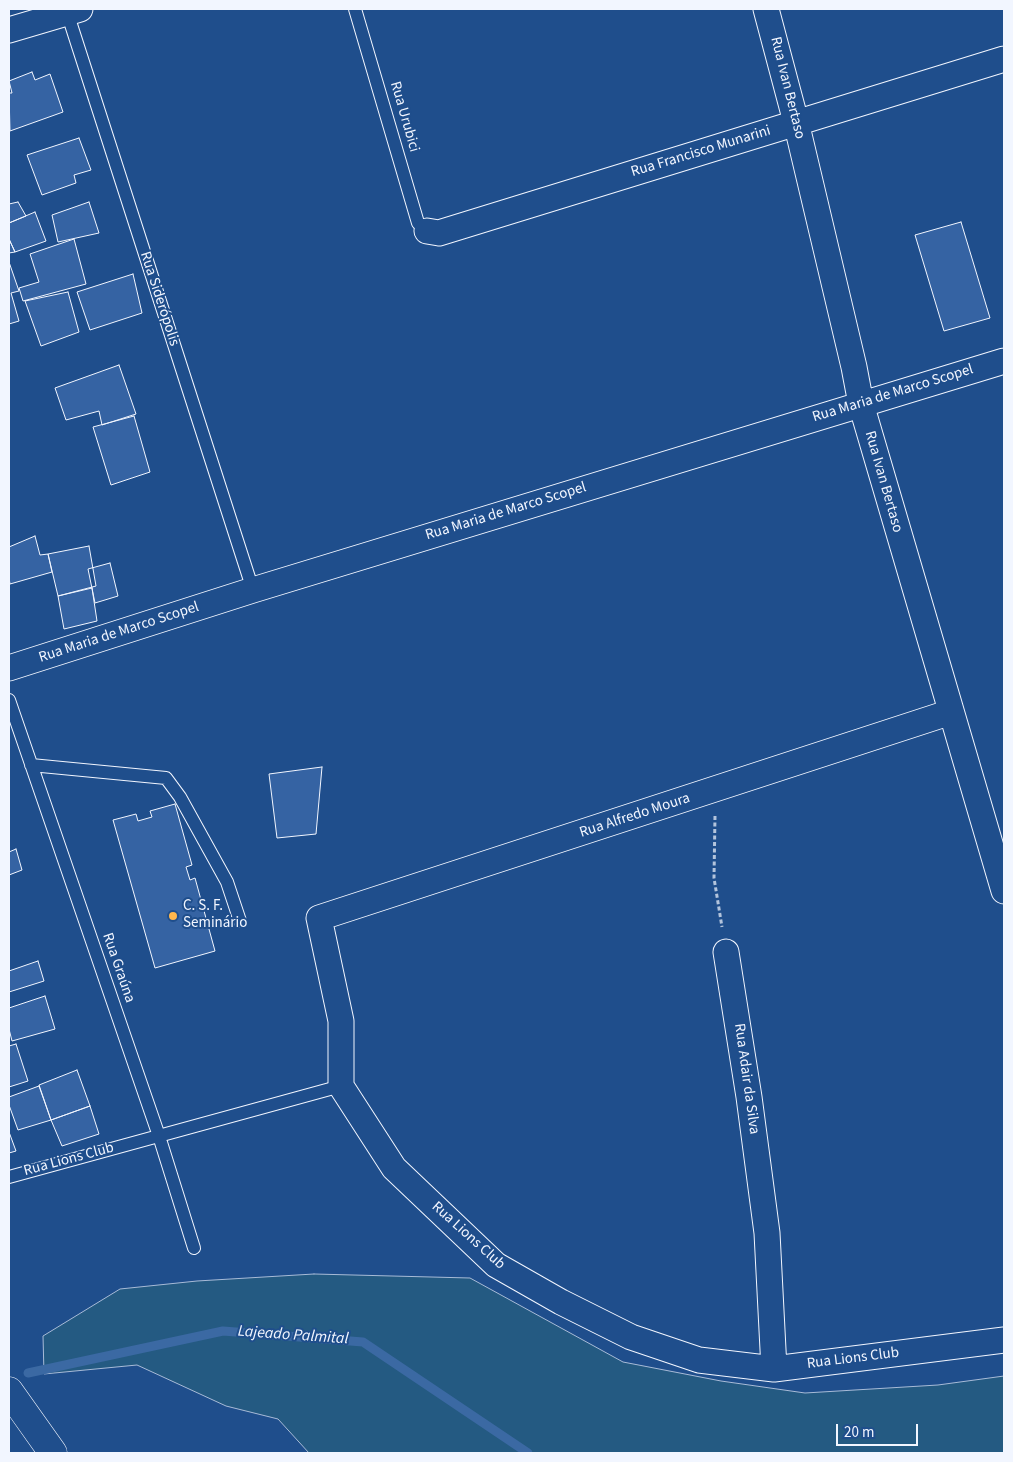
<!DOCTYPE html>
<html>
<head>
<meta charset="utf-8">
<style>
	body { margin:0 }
	#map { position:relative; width:1013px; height:1462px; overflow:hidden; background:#1f4e8c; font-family:"Source Sans 3",sans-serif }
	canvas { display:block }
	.frame { position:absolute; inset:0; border:10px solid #f2f6ff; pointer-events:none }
	.scale { position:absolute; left:836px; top:1424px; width:82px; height:22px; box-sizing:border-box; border:2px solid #f2f6ff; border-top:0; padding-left:6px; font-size:15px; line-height:18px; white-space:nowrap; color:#f2f6ff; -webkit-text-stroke:4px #1f4e8c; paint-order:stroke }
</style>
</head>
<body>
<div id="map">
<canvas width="1013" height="1462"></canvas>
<div class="frame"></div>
<div class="scale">20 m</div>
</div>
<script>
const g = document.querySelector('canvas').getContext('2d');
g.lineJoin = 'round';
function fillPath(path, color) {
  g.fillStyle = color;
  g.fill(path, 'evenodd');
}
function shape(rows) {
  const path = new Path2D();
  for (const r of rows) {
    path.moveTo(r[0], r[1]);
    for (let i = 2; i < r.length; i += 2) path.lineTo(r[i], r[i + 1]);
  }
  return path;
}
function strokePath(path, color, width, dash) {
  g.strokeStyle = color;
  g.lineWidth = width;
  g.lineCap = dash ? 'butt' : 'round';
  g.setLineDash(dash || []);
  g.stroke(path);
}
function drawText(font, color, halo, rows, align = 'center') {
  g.font = font + ' "Source Sans 3",sans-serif';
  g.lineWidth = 4;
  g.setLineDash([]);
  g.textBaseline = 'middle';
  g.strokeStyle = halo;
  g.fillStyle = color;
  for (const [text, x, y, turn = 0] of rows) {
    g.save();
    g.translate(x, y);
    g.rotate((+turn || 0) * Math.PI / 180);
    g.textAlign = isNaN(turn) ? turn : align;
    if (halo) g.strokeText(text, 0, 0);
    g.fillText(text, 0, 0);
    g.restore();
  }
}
const green = shape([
	[314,1274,470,1278,623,1362,721,1381,805,1393,938,1385,1004,1376,1004,1453,309,1453,278,1419,226,1406,137,1365,44,1374,43,1336,120,1289,197,1281,314,1274]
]);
fillPath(green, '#245a82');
strokePath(green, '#a8bbd7', 1);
strokePath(shape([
	[28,1373,223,1331,363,1342,528,1453]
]), '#3b69a3', 9);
const building = shape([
	[32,72,35,80,50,74,63,112,10,131,9,93,12,93,9,81,32,72],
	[79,138,91,170,74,175,76,183,42,195,27,155,79,138],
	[18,202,26,216,9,223,9,204,18,202],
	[89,202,99,233,58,242,52,215,89,202],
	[35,212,46,241,15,252,9,239,9,223,35,212],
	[961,222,990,318,944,331,915,235,961,222],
	[9,239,15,252,9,253,9,239],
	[74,239,86,284,23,301,19,288,39,282,30,254,74,239],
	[9,262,19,291,11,293,19,321,9,324,9,262],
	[133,274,142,313,90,330,77,292,133,274],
	[68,292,79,332,41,346,25,301,68,292],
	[119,365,136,414,102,425,99,411,66,420,55,388,119,365],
	[134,416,150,472,111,485,93,427,134,416],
	[35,536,40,555,48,554,52,572,10,584,9,578,9,547,35,536],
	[89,546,96,586,58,596,48,554,89,546],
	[110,563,118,596,95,603,88,569,110,563],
	[92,588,97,621,64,629,58,596,92,588],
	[322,767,316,834,277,838,269,774,322,767],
	[175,804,192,865,186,867,190,880,195,878,215,951,155,968,113,820,136,814,138,821,152,817,150,811,175,804],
	[16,849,22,870,9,875,9,852,16,849],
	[38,961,44,981,9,992,9,971,38,961],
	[45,996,55,1029,12,1041,9,1029,9,1008,45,996],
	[16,1044,28,1081,9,1087,9,1046,16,1044],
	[77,1070,90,1106,51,1120,39,1085,77,1070],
	[39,1086,51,1120,18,1130,9,1105,9,1097,39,1086],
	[90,1106,99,1134,62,1146,51,1120,90,1106],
	[9,1132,16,1151,9,1153,9,1132]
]);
fillPath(building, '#3563a3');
strokePath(building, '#f2f6ff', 1);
const lane = shape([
	[66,9,253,590],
	[355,9,418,223,427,231],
	[9,700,159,1136,194,1248],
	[31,765,166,778,180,797,227,882,240,921],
	[9,1177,341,1086]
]);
const street = shape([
	[766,9,796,122,854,367,861,404,1004,891],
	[9,30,80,9],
	[427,231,439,233,1004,59],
	[9,668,253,590,1004,361],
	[951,712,319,918,341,1021,341,1086,394,1168,496,1265,561,1302,631,1337,699,1360,774,1369,1004,1340],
	[726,952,749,1097,767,1233,774,1369]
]);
const secondary = shape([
	[9,1391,53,1453]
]);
strokePath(lane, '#f2f6ff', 14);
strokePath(street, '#f2f6ff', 27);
strokePath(secondary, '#f2f6ff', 29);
strokePath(shape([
	[715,816,714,878,722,927]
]), '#b3c4dc', 3, [4, 2.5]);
strokePath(lane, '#1f4e8c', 12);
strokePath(street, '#1f4e8c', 25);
strokePath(secondary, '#1f4e8c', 28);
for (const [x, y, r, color] of [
	[173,916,5,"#ffb74d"]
]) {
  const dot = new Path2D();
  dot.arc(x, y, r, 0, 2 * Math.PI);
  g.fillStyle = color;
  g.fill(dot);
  strokePath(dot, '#1f4e8c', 2);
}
drawText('15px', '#f2f6ff', '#1f4e8c', [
	["Rua Ivan Bertaso",787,88,76],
	["Rua Urubici",404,117,74],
	["Rua Francisco Munarini",701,152,-17],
	["Rua Siderópolis",159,299,72],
	["Rua Maria de Marco Scopel",893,394,-17],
	["Rua Ivan Bertaso",883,482,74],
	["Rua Maria de Marco Scopel",506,512,-17],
	["Rua Maria de Marco Scopel",119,633,-18],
	["Rua Alfredo Moura",635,816,-18],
	["Rua Graúna",118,968,71],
	["Rua Adair da Silva",746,1079,82],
	["Rua Lions Club",69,1160,-15],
	["Rua Lions Club",468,1236,42],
	["Rua Lions Club",853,1359,-7]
]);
drawText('15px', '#f2f6ff', '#1f4e8c', [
	["C. S. F.",183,907],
	["Seminário",183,924]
], 'left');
drawText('italic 16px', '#f2f6ff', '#1f4e8c', [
	["Lajeado Palmital",293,1336,4]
]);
</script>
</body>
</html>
